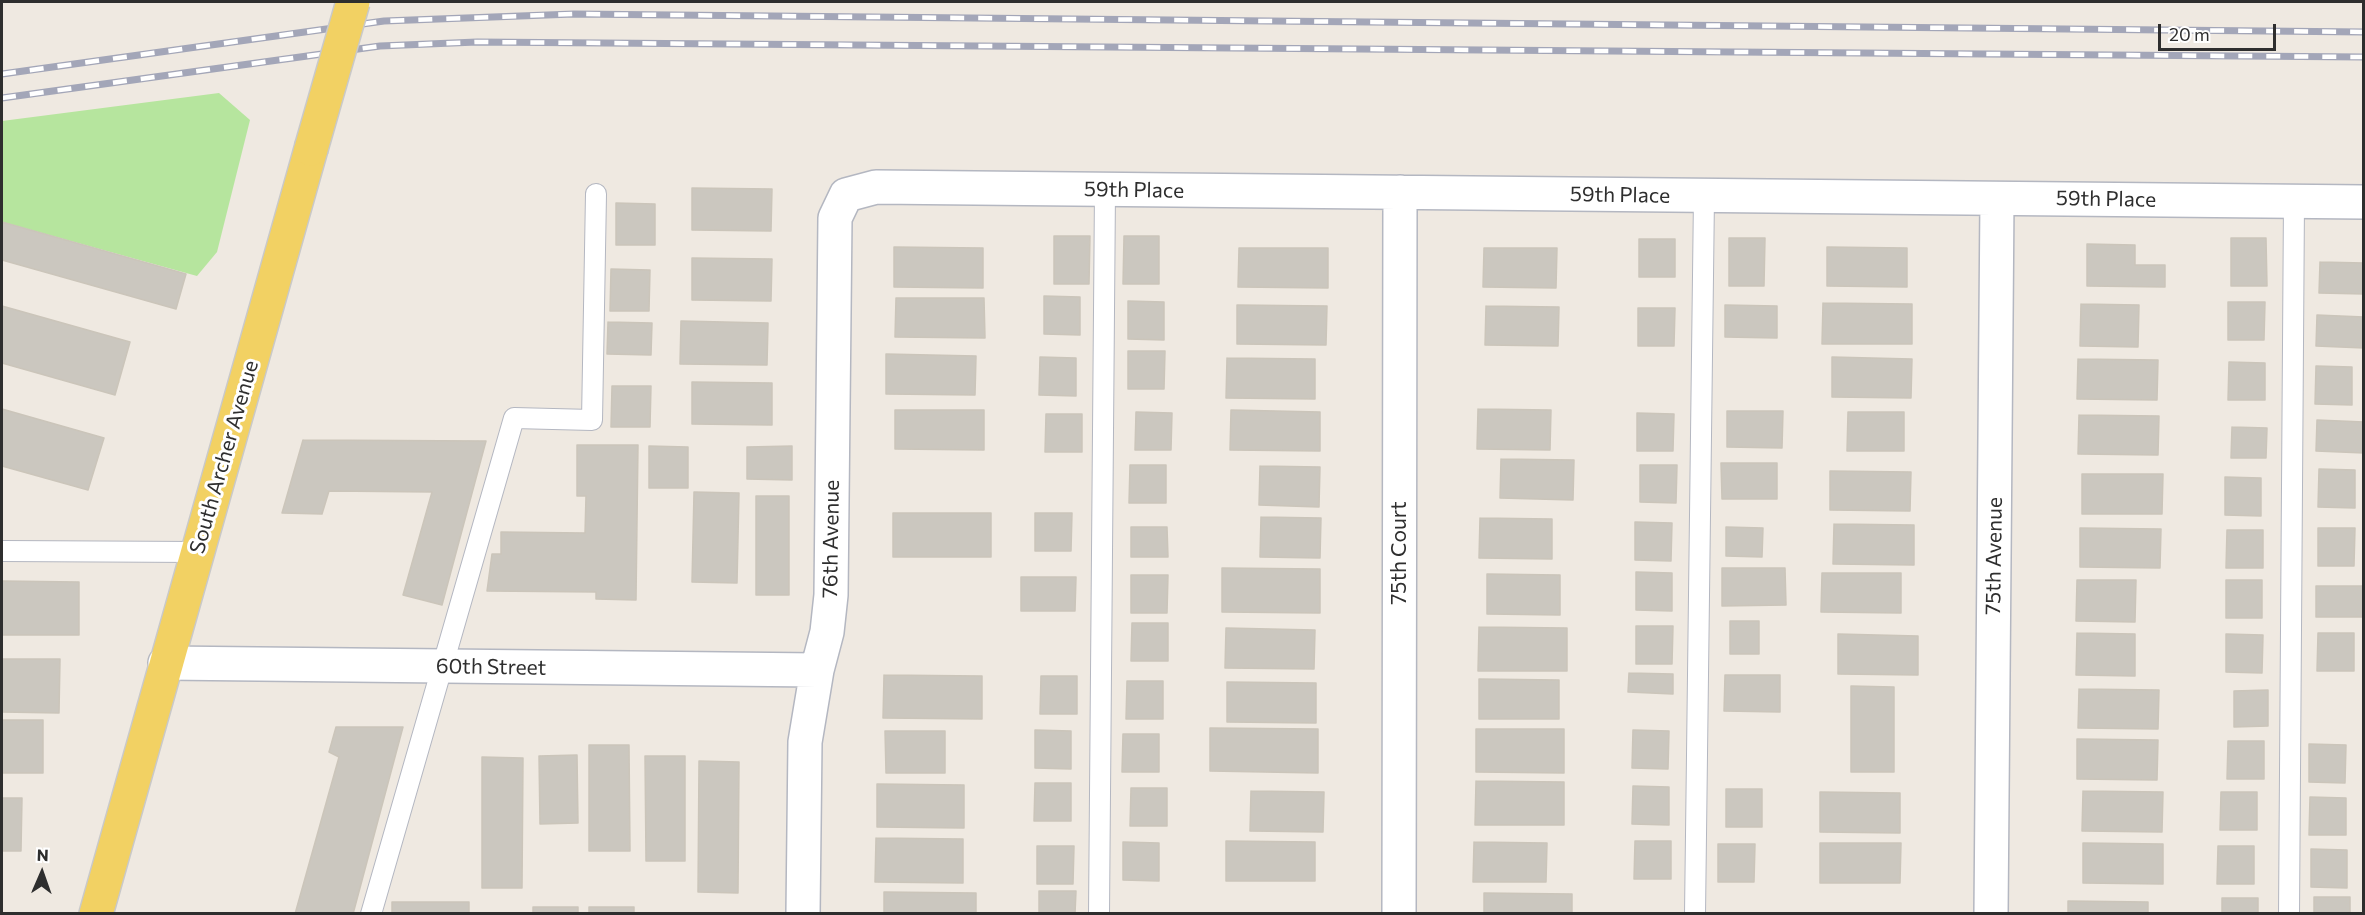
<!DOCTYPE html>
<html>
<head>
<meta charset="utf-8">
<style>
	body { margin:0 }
	#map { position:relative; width:2365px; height:915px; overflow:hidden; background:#efe9e1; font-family:Commissioner,sans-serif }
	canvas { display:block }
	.frame { position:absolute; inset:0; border:3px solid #2e2e2e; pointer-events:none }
	.north { position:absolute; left:12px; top:843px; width:60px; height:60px; -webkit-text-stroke:4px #fff; paint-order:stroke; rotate:2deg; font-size:16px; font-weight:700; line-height:24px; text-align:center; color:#2e2e2e }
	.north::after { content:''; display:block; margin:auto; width:21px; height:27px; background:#2e2e2e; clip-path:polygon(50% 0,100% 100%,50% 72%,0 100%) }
	.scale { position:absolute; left:2158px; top:24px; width:118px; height:27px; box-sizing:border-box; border:3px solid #2e2e2e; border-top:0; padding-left:8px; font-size:18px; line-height:21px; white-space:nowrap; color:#2e2e2e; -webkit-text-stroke:4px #fff; paint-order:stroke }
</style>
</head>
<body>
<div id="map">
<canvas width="2365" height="915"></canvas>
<div class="frame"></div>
<div class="north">N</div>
<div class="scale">20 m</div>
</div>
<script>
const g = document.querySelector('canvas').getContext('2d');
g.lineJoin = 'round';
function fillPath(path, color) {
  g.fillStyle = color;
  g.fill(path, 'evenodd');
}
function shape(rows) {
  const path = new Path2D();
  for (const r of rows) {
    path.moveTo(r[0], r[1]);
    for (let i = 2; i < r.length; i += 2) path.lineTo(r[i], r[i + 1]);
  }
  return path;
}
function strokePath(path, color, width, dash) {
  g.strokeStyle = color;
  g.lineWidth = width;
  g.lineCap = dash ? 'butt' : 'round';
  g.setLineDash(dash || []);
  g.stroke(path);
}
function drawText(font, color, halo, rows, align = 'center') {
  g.font = font + ' Commissioner,sans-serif';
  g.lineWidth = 6;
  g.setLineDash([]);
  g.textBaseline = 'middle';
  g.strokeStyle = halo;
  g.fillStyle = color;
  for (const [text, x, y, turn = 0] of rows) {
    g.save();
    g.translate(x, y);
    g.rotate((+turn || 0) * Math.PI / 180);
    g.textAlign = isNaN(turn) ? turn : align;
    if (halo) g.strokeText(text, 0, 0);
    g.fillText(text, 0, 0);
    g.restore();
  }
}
fillPath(shape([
	[219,93,250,120,217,252,197,276,2,222,2,121]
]), '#b6e59e');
const building = shape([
	[692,188,772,189,771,231,692,230,692,188],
	[616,203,655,204,655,245,616,245,616,203],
	[2,222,186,274,176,309,2,260,2,222],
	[1054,236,1090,236,1089,284,1054,284,1054,236],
	[1124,236,1159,236,1159,284,1123,284,1124,236],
	[1729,238,1765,238,1764,286,1729,286,1729,238],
	[2231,238,2266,238,2267,286,2231,286,2231,238],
	[1639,239,1675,239,1675,277,1639,277,1639,239],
	[2087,244,2135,245,2135,265,2165,265,2165,287,2087,286,2087,244],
	[894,247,983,248,983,288,894,287,894,247],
	[1827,247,1907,248,1907,287,1827,286,1827,247],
	[1239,248,1328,248,1328,288,1238,287,1239,248],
	[1484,248,1557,248,1556,288,1483,287,1484,248],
	[692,258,772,259,771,301,692,300,692,258],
	[2320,262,2364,263,2364,294,2319,293,2320,262],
	[611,269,650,270,649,311,610,311,611,269],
	[1044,296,1080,297,1080,335,1044,334,1044,296],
	[896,298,984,298,985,338,895,337,896,298],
	[1128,301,1164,302,1164,340,1128,339,1128,301],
	[2228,302,2265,302,2264,340,2228,340,2228,302],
	[1823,303,1912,304,1912,344,1822,344,1823,303],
	[2081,304,2139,305,2138,347,2080,346,2081,304],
	[1237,305,1327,306,1326,345,1237,344,1237,305],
	[1725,305,1777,306,1777,338,1725,337,1725,305],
	[2,306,130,342,115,395,2,363,2,306],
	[1486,306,1559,307,1558,346,1485,345,1486,306],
	[1638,308,1675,308,1674,346,1638,346,1638,308],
	[2317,315,2364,317,2364,348,2316,346,2317,315],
	[681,321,768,323,767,365,680,364,681,321],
	[608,322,652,323,651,355,607,354,608,322],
	[1128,351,1165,351,1164,389,1128,389,1128,351],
	[886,354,976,356,975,395,886,394,886,354],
	[1040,357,1076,358,1076,396,1039,395,1040,357],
	[1832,357,1912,359,1911,398,1832,397,1832,357],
	[1227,358,1315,359,1315,399,1226,398,1227,358],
	[2078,359,2158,360,2157,400,2077,399,2078,359],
	[2229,362,2265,363,2265,400,2228,400,2229,362],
	[2316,366,2352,367,2352,405,2315,404,2316,366],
	[692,382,772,383,772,425,692,424,692,382],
	[612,386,651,386,650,427,611,427,612,386],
	[2,409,104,438,88,490,2,466,2,409],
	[1478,409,1551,410,1550,450,1477,449,1478,409],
	[895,410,984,410,984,450,895,449,895,410],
	[1231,410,1320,412,1320,451,1230,450,1231,410],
	[1727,411,1783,411,1782,448,1727,447,1727,411],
	[1136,412,1172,413,1171,450,1135,450,1136,412],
	[1848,412,1904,412,1904,451,1847,451,1848,412],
	[1637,413,1674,414,1673,451,1637,451,1637,413],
	[1046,414,1082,414,1082,452,1045,452,1046,414],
	[2079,415,2159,416,2158,455,2078,454,2079,415],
	[2317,420,2364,422,2364,453,2316,451,2317,420],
	[2232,427,2267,428,2266,458,2231,458,2232,427],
	[303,440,486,441,442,605,403,595,432,492,329,491,322,514,282,513,303,440],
	[577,445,638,445,636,600,596,599,596,592,487,591,492,554,501,554,501,532,585,533,586,496,577,496,577,445],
	[649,446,688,447,688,488,649,488,649,446],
	[792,446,792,480,747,479,747,447,792,446],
	[1501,459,1574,460,1573,500,1500,498,1501,459],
	[1721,463,1777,463,1777,499,1722,499,1721,463],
	[1130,465,1166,465,1166,503,1129,503,1130,465],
	[1640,465,1677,465,1676,503,1640,502,1640,465],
	[1260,466,1320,467,1319,507,1259,505,1260,466],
	[2319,469,2355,470,2355,508,2318,507,2319,469],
	[1830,471,1911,472,1910,511,1830,510,1830,471],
	[2082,474,2163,474,2162,514,2082,514,2082,474],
	[2225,477,2261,478,2261,516,2225,515,2225,477],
	[694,492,739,493,737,583,692,582,694,492],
	[756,496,789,496,789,595,756,595,756,496],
	[893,513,991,513,991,557,893,557,893,513],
	[1035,513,1072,513,1071,551,1035,551,1035,513],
	[1261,517,1321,518,1320,558,1260,557,1261,517],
	[1480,518,1552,519,1552,559,1479,558,1480,518],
	[1635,522,1672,523,1671,561,1635,560,1635,522],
	[1834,524,1914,525,1914,565,1833,564,1834,524],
	[1131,527,1167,527,1168,557,1131,557,1131,527],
	[1726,527,1763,528,1762,557,1726,556,1726,527],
	[2080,528,2161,529,2160,568,2080,567,2080,528],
	[2318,528,2355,528,2354,566,2318,566,2318,528],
	[2227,530,2263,530,2263,568,2226,568,2227,530],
	[1222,568,1320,569,1320,613,1222,612,1222,568],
	[1722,568,1785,568,1786,605,1722,606,1722,568],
	[1636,572,1672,573,1672,611,1636,610,1636,572],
	[1822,573,1901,573,1901,613,1821,612,1822,573],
	[1487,574,1560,575,1560,615,1487,614,1487,574],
	[1131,575,1168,575,1167,613,1131,613,1131,575],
	[1021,577,1076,577,1075,611,1021,611,1021,577],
	[2077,580,2136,580,2135,622,2076,621,2077,580],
	[2226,580,2262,580,2262,618,2226,618,2226,580],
	[2,581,79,582,79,635,2,635,2,581],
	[2316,586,2364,586,2364,617,2316,617,2316,586],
	[1730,621,1759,621,1759,654,1730,654,1730,621],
	[1132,623,1168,623,1168,661,1131,661,1132,623],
	[1636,626,1673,626,1672,664,1636,664,1636,626],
	[1479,627,1567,628,1567,671,1478,671,1479,627],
	[1226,628,1315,630,1314,669,1225,668,1226,628],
	[2077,633,2135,634,2135,676,2076,675,2077,633],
	[2318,633,2354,633,2354,671,2317,671,2318,633],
	[1838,634,1918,636,1918,675,1838,674,1838,634],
	[2226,634,2263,635,2262,673,2226,672,2226,634],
	[2,659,60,659,59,713,2,712,2,659],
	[1629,673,1673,674,1673,694,1628,692,1629,673],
	[884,675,982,676,982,719,883,718,884,675],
	[1725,675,1780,675,1780,712,1724,711,1725,675],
	[1041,676,1077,676,1077,714,1040,714,1041,676],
	[1479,679,1559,680,1559,719,1479,719,1479,679],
	[1127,681,1163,681,1163,719,1126,719,1127,681],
	[1227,682,1316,683,1316,723,1227,722,1227,682],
	[1851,686,1894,687,1894,772,1851,772,1851,686],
	[2079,689,2159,690,2158,729,2078,728,2079,689],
	[2268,690,2268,726,2234,727,2234,691,2268,690],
	[2,720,43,720,43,773,2,773,2,720],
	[336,727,403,727,353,914,295,914,339,757,329,752,336,727],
	[1210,728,1318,729,1318,773,1210,771,1210,728],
	[1476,729,1564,729,1564,773,1476,772,1476,729],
	[1035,730,1071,731,1071,769,1035,768,1035,730],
	[1633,730,1669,731,1668,769,1632,768,1633,730],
	[885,731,945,731,945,773,886,773,885,731],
	[1123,734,1159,734,1159,772,1122,772,1123,734],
	[2077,739,2158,740,2157,780,2077,779,2077,739],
	[2228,741,2264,741,2264,779,2227,779,2228,741],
	[2309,744,2346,745,2345,783,2309,782,2309,744],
	[589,745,629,745,630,851,589,851,589,745],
	[577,755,578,823,540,824,539,756,577,755],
	[645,756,685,756,685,861,646,861,645,756],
	[482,757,523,758,522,888,482,888,482,757],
	[699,761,739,762,738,893,698,892,699,761],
	[1476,781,1564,782,1564,825,1475,825,1476,781],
	[1035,783,1071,783,1071,821,1034,821,1035,783],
	[877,784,964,785,964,828,877,827,877,784],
	[1633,786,1669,787,1669,825,1632,824,1633,786],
	[1131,788,1167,788,1167,826,1130,826,1131,788],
	[1726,789,1762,789,1762,827,1726,827,1726,789],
	[1251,791,1324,792,1323,832,1250,831,1251,791],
	[2083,791,2163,792,2162,832,2082,831,2083,791],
	[1820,792,1900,793,1900,833,1820,832,1820,792],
	[2221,792,2257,792,2257,830,2220,830,2221,792],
	[2310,797,2346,798,2346,835,2309,835,2310,797],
	[2,798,22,798,21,851,2,851,2,798],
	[876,838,963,839,963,883,875,882,876,838],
	[1226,841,1315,842,1315,881,1226,881,1226,841],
	[1635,841,1671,841,1671,879,1634,879,1635,841],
	[1123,842,1159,843,1159,881,1123,880,1123,842],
	[1474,842,1547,843,1546,882,1473,882,1474,842],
	[1820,843,1901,843,1900,883,1820,883,1820,843],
	[2083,843,2163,844,2163,884,2083,883,2083,843],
	[1718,844,1755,844,1754,882,1718,882,1718,844],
	[1037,846,1074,846,1073,884,1037,884,1037,846],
	[2218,846,2254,846,2254,884,2217,884,2218,846],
	[2311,849,2347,850,2347,888,2311,887,2311,849],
	[1039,891,1076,891,1075,914,1039,914,1039,891],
	[884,892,976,893,976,914,884,914,884,892],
	[1484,893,1572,894,1572,914,1484,914,1484,893],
	[2314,897,2350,897,2350,914,2314,914,2314,897],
	[2222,898,2258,898,2258,914,2222,914,2222,898],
	[2068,901,2148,902,2148,914,2068,914,2068,901],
	[392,902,469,902,469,914,392,914,392,902],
	[533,907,578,907,578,914,533,914,533,907],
	[589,907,634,907,634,914,589,914,589,907]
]);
fillPath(building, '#cbc7bf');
strokePath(building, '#cbc5ba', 1.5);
const lane = shape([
	[2,551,197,552],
	[371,914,514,418,592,420,596,194],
	[1099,914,1105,190],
	[1695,914,1704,196],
	[2289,914,2294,201]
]);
const street = shape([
	[165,663,817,670],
	[803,914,805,742,817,670,827,632,831,595,835,218,846,195,876,187,2364,202],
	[1399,914,1400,192],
	[1991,914,1997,199]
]);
const primary = shape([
	[96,914,311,149]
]);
strokePath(lane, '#b4b7c1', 22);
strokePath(street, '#b4b7c1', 36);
strokePath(primary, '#c9c9c9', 36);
strokePath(lane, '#fff', 20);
strokePath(street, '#fff', 33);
strokePath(primary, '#f2d163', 33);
const rail = shape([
	[2,74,384,21,574,14,2364,32],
	[2,98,380,46,477,42,2364,57]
]);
strokePath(rail, '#a3a6b8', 7);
strokePath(rail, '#fff', 4.5, [14]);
const primaryBridge = shape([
	[311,149,353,2]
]);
strokePath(primaryBridge, '#c9c9c9', 36, []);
strokePath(primaryBridge, '#f2d163', 33);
drawText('21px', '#2e2e2e', '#fff', [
	["59th Place",1134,190,1],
	["59th Place",1620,195,1],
	["59th Place",2106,199,1],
	["South Archer Avenue",224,457,-74],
	["76th Avenue",831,539,-89],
	["75th Court",1399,553,-90],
	["75th Avenue",1994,556,-89],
	["60th Street",491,667,1]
]);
</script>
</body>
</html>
